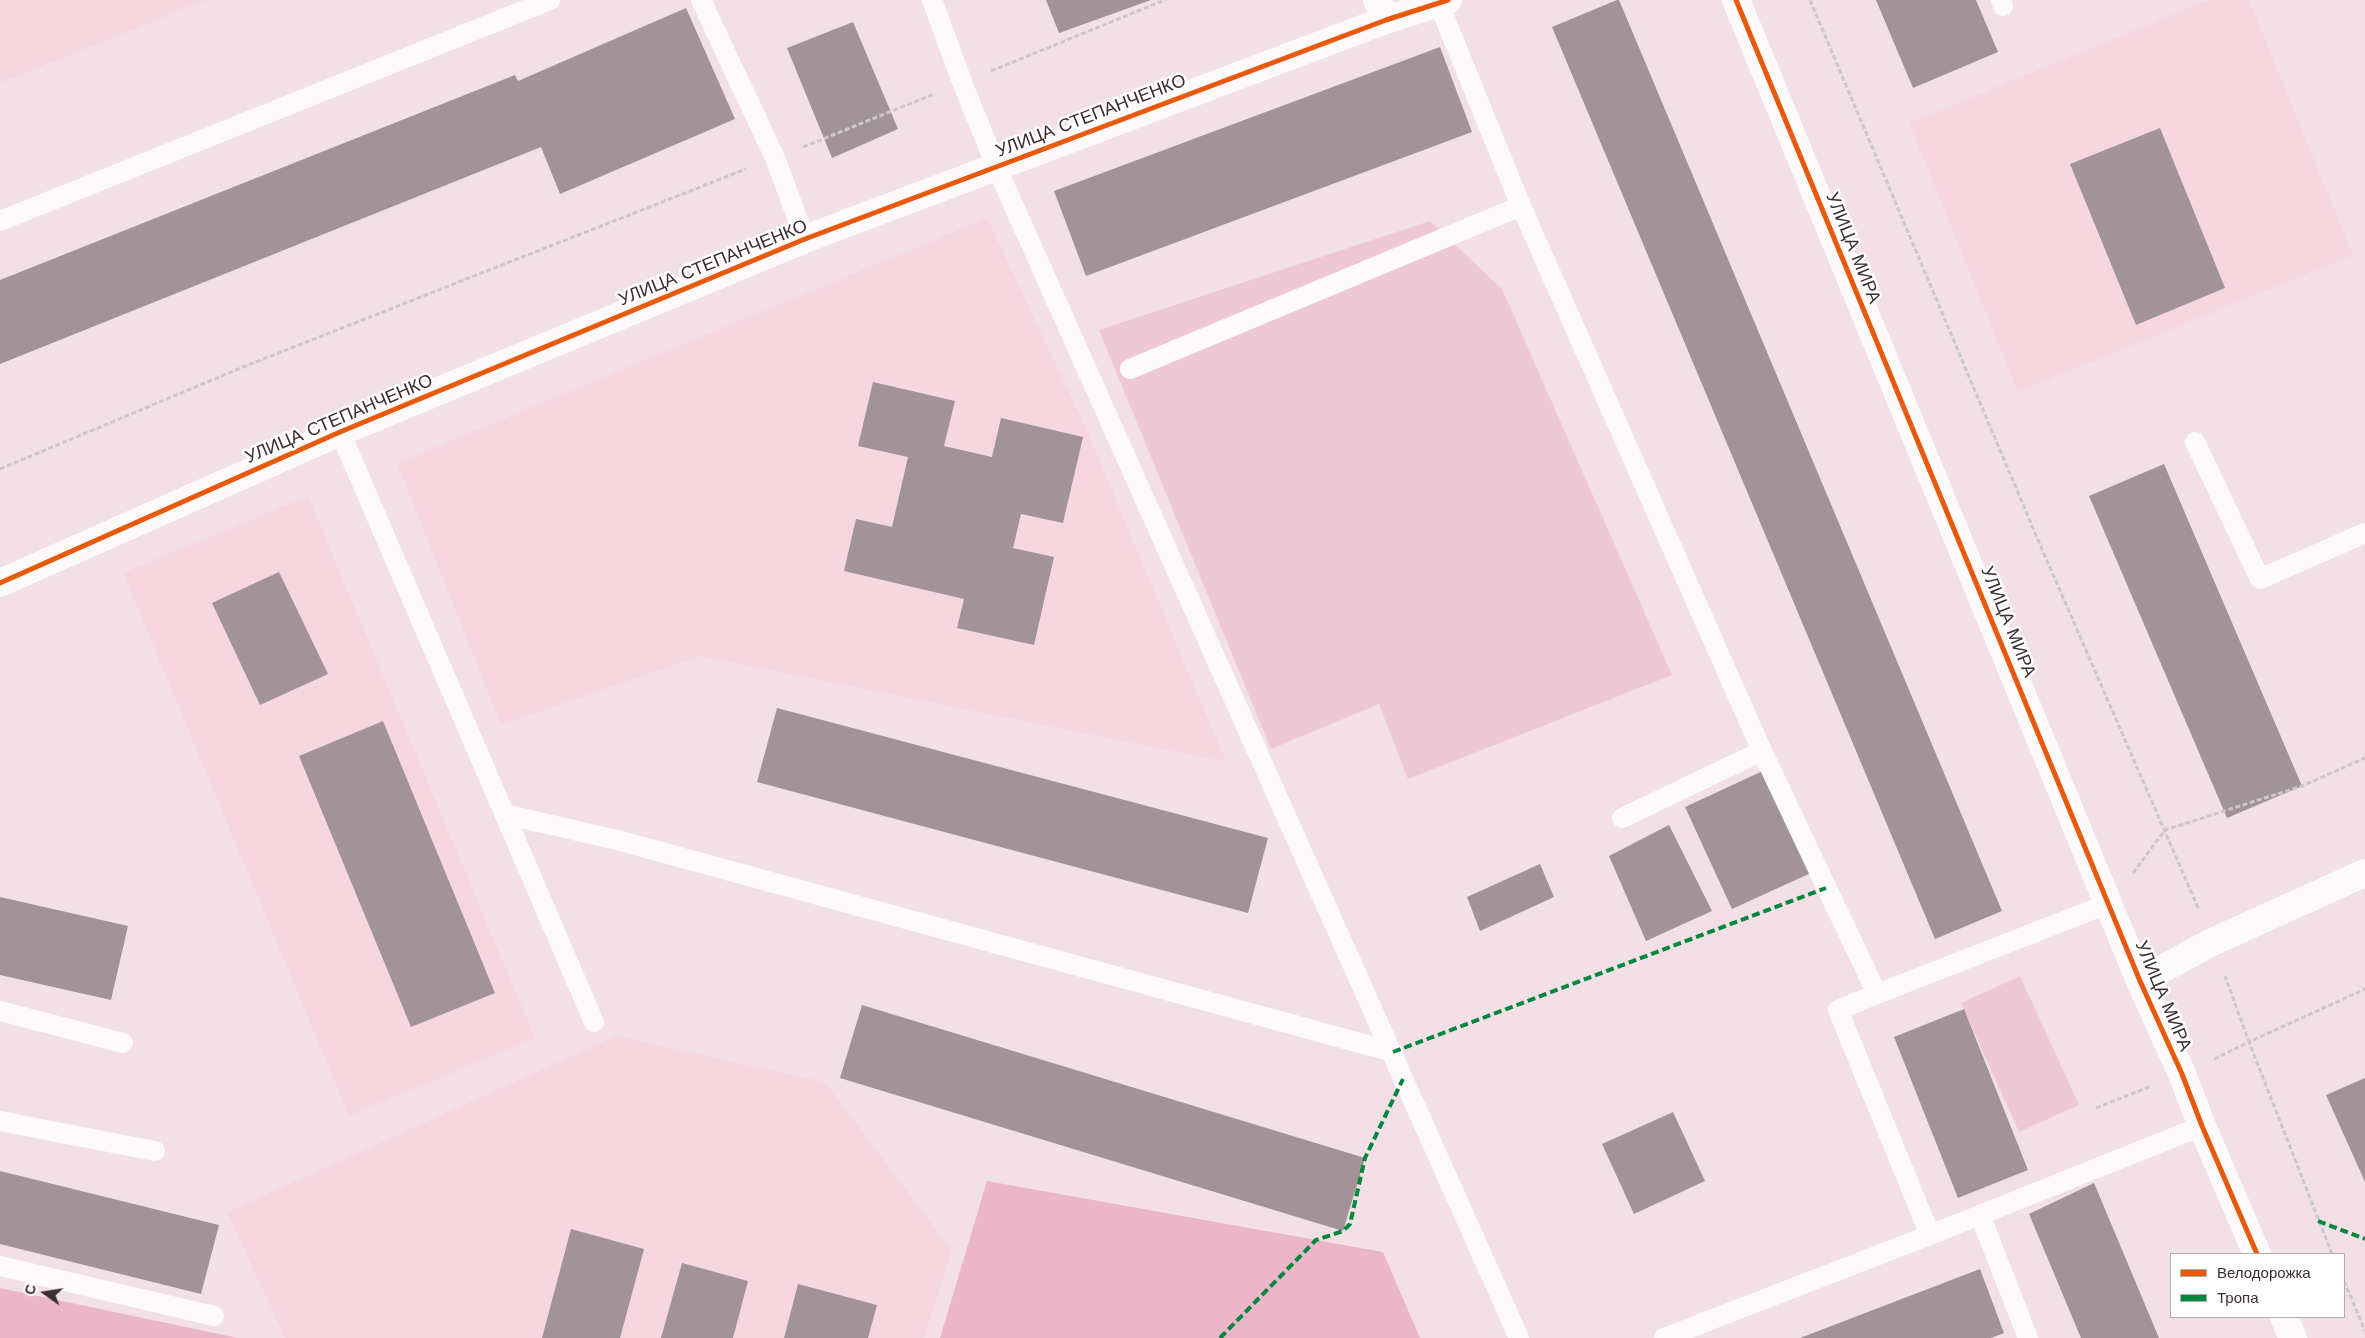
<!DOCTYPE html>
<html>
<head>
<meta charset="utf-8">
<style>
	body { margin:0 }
	#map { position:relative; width:2365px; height:1338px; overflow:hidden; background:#f2e0e6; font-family:"Work Sans",sans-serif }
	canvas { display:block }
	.legend { position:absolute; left:2170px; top:1253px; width:175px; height:65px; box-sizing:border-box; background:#fff; border:1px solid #b0abad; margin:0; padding:6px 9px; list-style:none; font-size:15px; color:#3a2d32 }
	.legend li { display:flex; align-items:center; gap:10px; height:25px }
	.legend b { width:25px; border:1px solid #b0abad }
	.north { position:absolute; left:20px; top:1268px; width:50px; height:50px; -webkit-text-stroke:4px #fff; paint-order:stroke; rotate:283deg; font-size:14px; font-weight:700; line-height:20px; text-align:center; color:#3a2d32 }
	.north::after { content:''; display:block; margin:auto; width:18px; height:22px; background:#3a2d32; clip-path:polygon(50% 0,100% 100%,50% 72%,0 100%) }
</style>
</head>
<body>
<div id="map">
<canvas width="2365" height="1338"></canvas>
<ul class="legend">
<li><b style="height:6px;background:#e8590c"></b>Велодорожка</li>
<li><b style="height:6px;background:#00873e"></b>Тропа</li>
</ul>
<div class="north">С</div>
</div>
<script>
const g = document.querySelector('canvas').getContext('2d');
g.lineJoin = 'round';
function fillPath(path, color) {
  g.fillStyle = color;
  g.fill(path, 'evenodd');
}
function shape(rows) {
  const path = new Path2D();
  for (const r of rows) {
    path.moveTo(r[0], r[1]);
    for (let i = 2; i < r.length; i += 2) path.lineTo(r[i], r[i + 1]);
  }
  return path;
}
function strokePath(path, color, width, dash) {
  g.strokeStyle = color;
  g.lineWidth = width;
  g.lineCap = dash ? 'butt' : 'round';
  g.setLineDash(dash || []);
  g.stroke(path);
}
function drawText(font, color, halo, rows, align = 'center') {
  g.font = font + ' "Work Sans",sans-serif';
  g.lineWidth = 5;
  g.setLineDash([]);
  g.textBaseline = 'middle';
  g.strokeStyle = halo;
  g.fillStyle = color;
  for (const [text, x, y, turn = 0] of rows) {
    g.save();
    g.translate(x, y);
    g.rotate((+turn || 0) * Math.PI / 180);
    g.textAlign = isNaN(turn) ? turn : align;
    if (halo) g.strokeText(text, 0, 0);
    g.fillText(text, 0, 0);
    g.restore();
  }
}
fillPath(shape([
	[0,0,206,0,0,83],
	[2208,0,2249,0,2353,255,2018,392,1909,123],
	[987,218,1085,426,1226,762,700,656,501,725,397,463],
	[308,496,535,1038,349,1116,123,573],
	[616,1036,825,1082,952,1251,924,1338,285,1338,227,1212]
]), '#f6d7e0');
fillPath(shape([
	[1430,221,1502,289,1672,675,1408,779,1379,704,1271,749,1099,330],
	[2020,976,2079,1105,2019,1132,1961,1003]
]), '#eec8d4');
fillPath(shape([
	[987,1181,1383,1252,1420,1338,940,1338],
	[0,1288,238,1338,0,1338]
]), '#ebb7c8');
fillPath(shape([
	[1046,0,1151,0,1059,33],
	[1617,0,1619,0,2002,911,1935,939,1552,27],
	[1876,0,1976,0,1998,52,1913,88],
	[686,8,735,119,560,194,541,147,0,364,0,280,515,75,518,81],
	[853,22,898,129,832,158,787,48],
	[1440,47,1472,132,1086,276,1054,191],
	[2160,128,2225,288,2136,325,2070,164],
	[873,382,955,401,944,446,992,457,1001,418,1083,437,1063,523,1021,514,1013,548,1054,557,1034,645,957,628,964,599,844,571,856,519,892,527,908,457,858,446],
	[2164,464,2302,786,2227,818,2089,496],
	[279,572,328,674,260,705,212,603],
	[777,708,1268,838,1248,913,757,782],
	[383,721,495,993,411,1027,299,756],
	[1767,769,1811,873,1732,909,1685,807],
	[1669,825,1712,911,1646,941,1609,856],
	[1540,864,1554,897,1480,931,1467,897],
	[0,897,128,926,111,1000,0,975],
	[862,1005,1365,1158,1343,1231,840,1078],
	[1964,1009,2028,1170,1958,1198,1894,1037],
	[2365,1078,2365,1182,2326,1095],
	[1673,1112,1705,1181,1634,1214,1602,1144],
	[0,1171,219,1225,201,1294,0,1244],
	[2094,1183,2159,1338,2081,1338,2029,1214],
	[571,1229,644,1249,620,1338,542,1338],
	[682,1263,748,1281,733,1338,661,1338],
	[1980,1269,2004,1333,1991,1338,1800,1338],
	[798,1284,877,1305,868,1338,784,1338]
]), '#a19397');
strokePath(shape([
	[1810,0,2038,540,2199,910],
	[991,71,1165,0],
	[803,147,934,94],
	[0,469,243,367,746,169],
	[2133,873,2165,830,2302,786,2365,758],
	[2214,1059,2249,1042,2225,976],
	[2096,1108,2149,1087],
	[2332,1254,2249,1042,2365,989],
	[2344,1281,2365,1331]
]), '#ccc7c9', 3, [5, 2.5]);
strokePath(shape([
	[701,0,775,158,805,239],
	[932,0,962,82,996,166,1519,1338],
	[2001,0,2003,6],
	[1439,4,1521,206,1762,751,1877,994,2110,903],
	[0,221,550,0],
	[1130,369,1521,206],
	[340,432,594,1022],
	[2195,442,2260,579,2365,533],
	[504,814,617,840,1393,1052],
	[1622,818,1762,751],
	[1877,994,1838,1010,1930,1235],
	[0,1011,123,1043],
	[0,1121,155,1151],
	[1980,1215,2028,1338],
	[0,1266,214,1316],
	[1664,1338,1930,1235,2202,1126]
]), '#fdfafb', 20);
strokePath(shape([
	[1377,0,1386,20],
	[0,583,340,432,805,239,1386,20,1448,0]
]), '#fdfafb', 28);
strokePath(shape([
	[1736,0,2140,981,2182,1074,2202,1126,2257,1254],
	[2140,981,2212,942,2365,873],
	[2284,1317,2293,1338]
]), '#fdfafb', 28);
strokePath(shape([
	[1393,1052,1826,888],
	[2318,1221,2365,1239],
	[1220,1338,1316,1240,1343,1231,1350,1224,1365,1158,1403,1079]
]), '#00873e', 4, [8, 4]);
strokePath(shape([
	[1736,0,2140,981,2182,1074,2202,1126,2257,1254],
	[0,583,340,432,805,239,1386,20,1448,0]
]), '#e8590c', 5);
drawText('18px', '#3a2d32', '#fff', [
	["УЛИЦА СТЕПАНЧЕНКО",1091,116,-21],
	["УЛИЦА МИРА",1853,248,68],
	["УЛИЦА СТЕПАНЧЕНКО",713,263,-22],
	["УЛИЦА СТЕПАНЧЕНКО",339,419,-23],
	["УЛИЦА МИРА",2008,622,68],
	["УЛИЦА МИРА",2163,996,67]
]);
</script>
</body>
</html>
